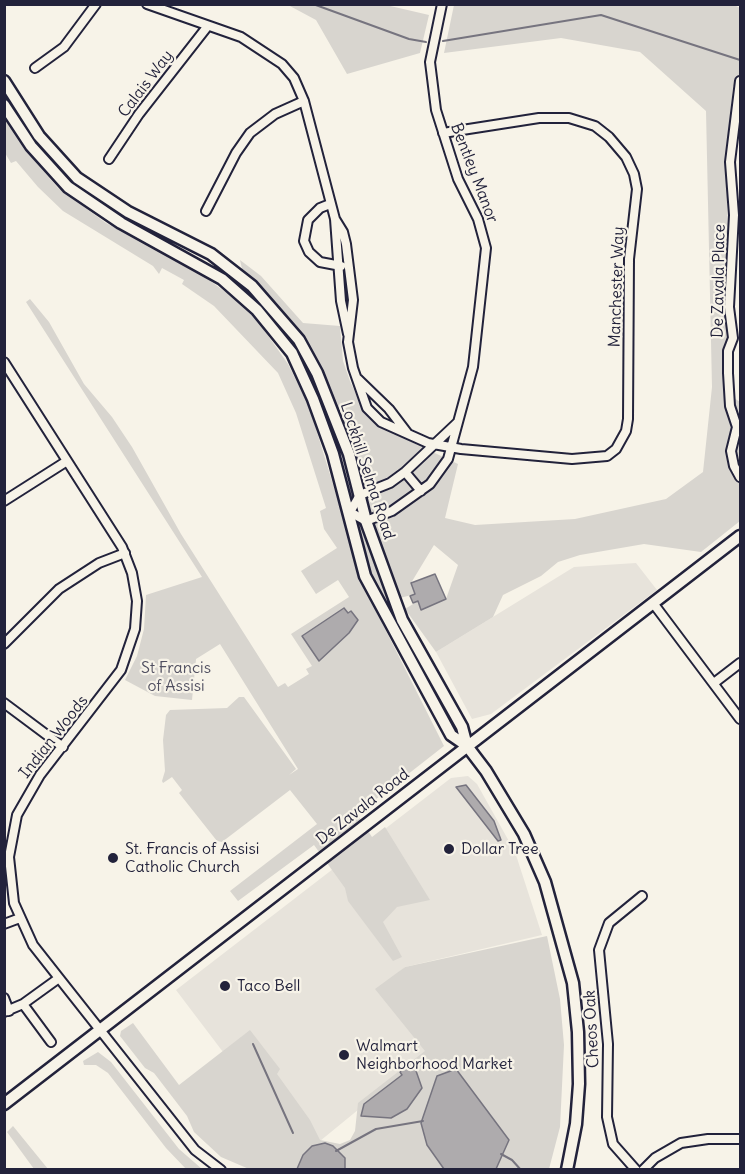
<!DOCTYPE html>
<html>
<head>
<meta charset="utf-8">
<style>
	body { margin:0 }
	#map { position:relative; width:745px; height:1174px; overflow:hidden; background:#f7f3e8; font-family:Delius,sans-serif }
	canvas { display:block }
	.frame { position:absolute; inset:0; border:6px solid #22223b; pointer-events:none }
</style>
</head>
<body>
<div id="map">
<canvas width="745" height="1174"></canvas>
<div class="frame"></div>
</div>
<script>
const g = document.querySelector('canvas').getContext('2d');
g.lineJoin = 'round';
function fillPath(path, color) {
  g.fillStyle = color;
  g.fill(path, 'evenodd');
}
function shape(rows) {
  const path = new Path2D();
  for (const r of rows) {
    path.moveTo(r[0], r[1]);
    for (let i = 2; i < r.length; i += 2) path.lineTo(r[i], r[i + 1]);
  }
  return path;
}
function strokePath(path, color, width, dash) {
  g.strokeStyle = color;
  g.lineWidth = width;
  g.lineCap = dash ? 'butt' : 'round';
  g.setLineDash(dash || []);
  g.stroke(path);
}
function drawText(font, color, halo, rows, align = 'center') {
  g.font = font + ' Delius,sans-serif';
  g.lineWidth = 4.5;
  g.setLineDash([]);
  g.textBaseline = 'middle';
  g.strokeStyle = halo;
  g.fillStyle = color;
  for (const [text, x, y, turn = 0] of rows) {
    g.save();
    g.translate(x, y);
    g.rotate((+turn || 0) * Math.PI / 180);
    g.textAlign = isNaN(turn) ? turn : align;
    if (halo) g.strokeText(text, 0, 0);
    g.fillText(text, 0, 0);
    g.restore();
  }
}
fillPath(shape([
	[636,563,657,590,491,714,472,719,436,652,574,567],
	[468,776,477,784,515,852,542,935,405,967,392,978,441,1042,320,1141,247,1033,223,1052,176,990,451,778]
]), '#e7e3db');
fillPath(shape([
	[732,4,740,8,740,86,733,86,726,167,728,228,724,314,729,335,724,366,725,392,740,402,740,521,701,552,644,544,580,555,558,562,541,576,503,595,493,617,436,652,405,609,418,601,421,610,446,599,458,565,434,545,411,583,415,594,400,598,376,611,444,746,357,814,372,837,385,827,430,900,397,907,383,922,402,957,393,961,348,901,345,888,314,845,238,901,230,891,317,824,290,790,222,842,217,841,179,793,182,790,172,777,163,783,162,781,165,771,163,740,166,715,170,710,227,708,239,697,244,697,296,769,289,775,298,769,220,644,196,659,192,700,155,696,125,680,137,656,144,629,146,595,202,577,26,302,30,299,49,322,84,384,112,417,132,447,181,534,278,687,285,683,288,687,309,674,306,669,312,666,291,634,349,597,338,580,316,594,301,571,337,548,324,529,320,511,326,508,296,413,278,373,214,306,182,284,184,280,162,268,159,274,153,266,63,211,38,187,16,161,11,163,5,153,4,117,27,152,58,188,106,223,194,269,235,299,257,320,288,364,309,406,343,517,362,485,300,336,285,315,243,273,240,260,261,276,303,323,340,326,343,361,350,381,365,414,376,425,458,464,445,518,475,525,575,519,666,499,703,472,712,387,706,111,640,52,561,38,444,53,454,5],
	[288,5,386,5,429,15,420,53,347,74,316,20],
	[547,936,560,999,564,1045,560,1127,549,1169,249,1169,221,1157,194,1132,187,1116,154,1073,145,1068,120,1036,121,1031,133,1023,179,1085,250,1030,280,1069,277,1074,310,1120,320,1140,340,1144,350,1140,355,1131,358,1103,425,1051,375,989,405,967],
	[98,1052,111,1062,179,1149,202,1169,186,1169,166,1148,108,1073,96,1065,84,1065,83,1061],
	[13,1126,48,1169,34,1169,7,1132]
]), '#d8d5cf');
const water = shape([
	[435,574,446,599,421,610,418,601,413,603,410,596,415,594,411,583,435,574],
	[344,608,348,613,351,611,358,620,349,633,319,661,302,636,344,608],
	[466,785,494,821,501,840,498,841,456,787,466,785],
	[408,1066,415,1068,422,1088,407,1109,391,1118,361,1116,364,1104,402,1075,400,1072,408,1066],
	[456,1069,509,1140,496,1169,444,1169,427,1145,421,1123,437,1076,456,1069],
	[325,1143,333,1146,345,1158,345,1169,297,1169,303,1155,312,1146,325,1143]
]);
fillPath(water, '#aeabad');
strokePath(water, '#76747f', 1.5);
strokePath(shape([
	[313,4,409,39,426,42],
	[443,41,601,15,740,60],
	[253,1044,293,1133],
	[336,1151,376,1129,423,1121],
	[501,1154,512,1160,521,1170]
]), '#76747f', 2);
const minor = shape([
	[147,4,241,37,282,64,294,78,304,101,335,219,341,301,348,334],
	[442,4,430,62,436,110,458,179,478,219,486,248,473,367,448,459,430,484,392,511,366,521,350,512,360,495,390,483,405,472,457,423],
	[35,68,64,47,96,4],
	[740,81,730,162,734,215,729,307,733,338,728,351,728,373,730,406,737,427,731,451,734,466,740,477],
	[109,159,139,114,207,27],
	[330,204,320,208,308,220,304,241,309,252,320,262,341,266],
	[206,211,236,153,250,133,275,114,304,101],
	[335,219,343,232,346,244,353,300,348,342,353,368,367,408,381,422,428,443,461,449,572,459,607,456,616,449,626,431,628,419,629,259,637,189,634,174,626,157,609,137,595,126,569,118,539,118,443,133],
	[4,362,122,547,132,573,137,601,135,629,121,670,40,775,17,815,9,857,14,903,33,945,59,978,195,1150,221,1170],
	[358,379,389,409,408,434],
	[405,472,421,491],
	[4,501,67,461],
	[653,603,740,719],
	[4,644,59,589,99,563,125,553],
	[714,683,740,663],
	[4,703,63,747],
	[4,924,20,918],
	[4,998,9,1011],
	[23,1004,51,1042],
	[4,1012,23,1004,59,978],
	[636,1170,613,1144,607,1117,608,1044,599,950,609,923,642,896],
	[643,1170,655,1158,681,1143,708,1139,740,1139]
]);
const secondary = shape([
	[4,81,39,136,77,178,128,212,211,254,252,286,299,340,317,373,349,454,366,521,402,620,462,727,467,746],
	[4,105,31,146,68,187,121,223,222,279,257,310,292,353,313,399,333,454,365,576,451,735,467,746,486,771,524,834,545,882,573,983,578,1032,579,1084,576,1124,567,1170],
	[4,1104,740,536]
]);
strokePath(minor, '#22223b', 12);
strokePath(secondary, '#22223b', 15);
strokePath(minor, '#f7f3e8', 8);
strokePath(secondary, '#f7f3e8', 10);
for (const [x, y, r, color] of [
	[449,849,6,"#22223b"],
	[113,858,6,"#22223b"],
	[225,986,6,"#22223b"],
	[344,1055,6,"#22223b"]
]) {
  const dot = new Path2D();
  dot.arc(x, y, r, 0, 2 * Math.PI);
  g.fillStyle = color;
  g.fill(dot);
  strokePath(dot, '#f7f3e8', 2);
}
drawText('16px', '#22223b', '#f7f3e8', [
	["Calais Way",146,84,-53],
	["Bentley Manor",474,173,69],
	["De Zavala Place",719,281,-89],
	["Manchester Way",617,287,-88],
	["Lockhill Selma Road",367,471,72],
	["Indian Woods",54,737,-52],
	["De Zavala Road",363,807,-38],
	["Cheos Oak",592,1029,-93]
]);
drawText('16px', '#504f60', '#f7f3e8', [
	["St Francis",176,668],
	["of Assisi",176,686]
]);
drawText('16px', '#22223b', '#f7f3e8', [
	["St. Francis of Assisi",125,849],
	["Catholic Church",125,867],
	["Dollar Tree",461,849],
	["Taco Bell",237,986],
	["Walmart",356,1046],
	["Neighborhood Market",356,1064]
], 'left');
</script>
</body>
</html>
